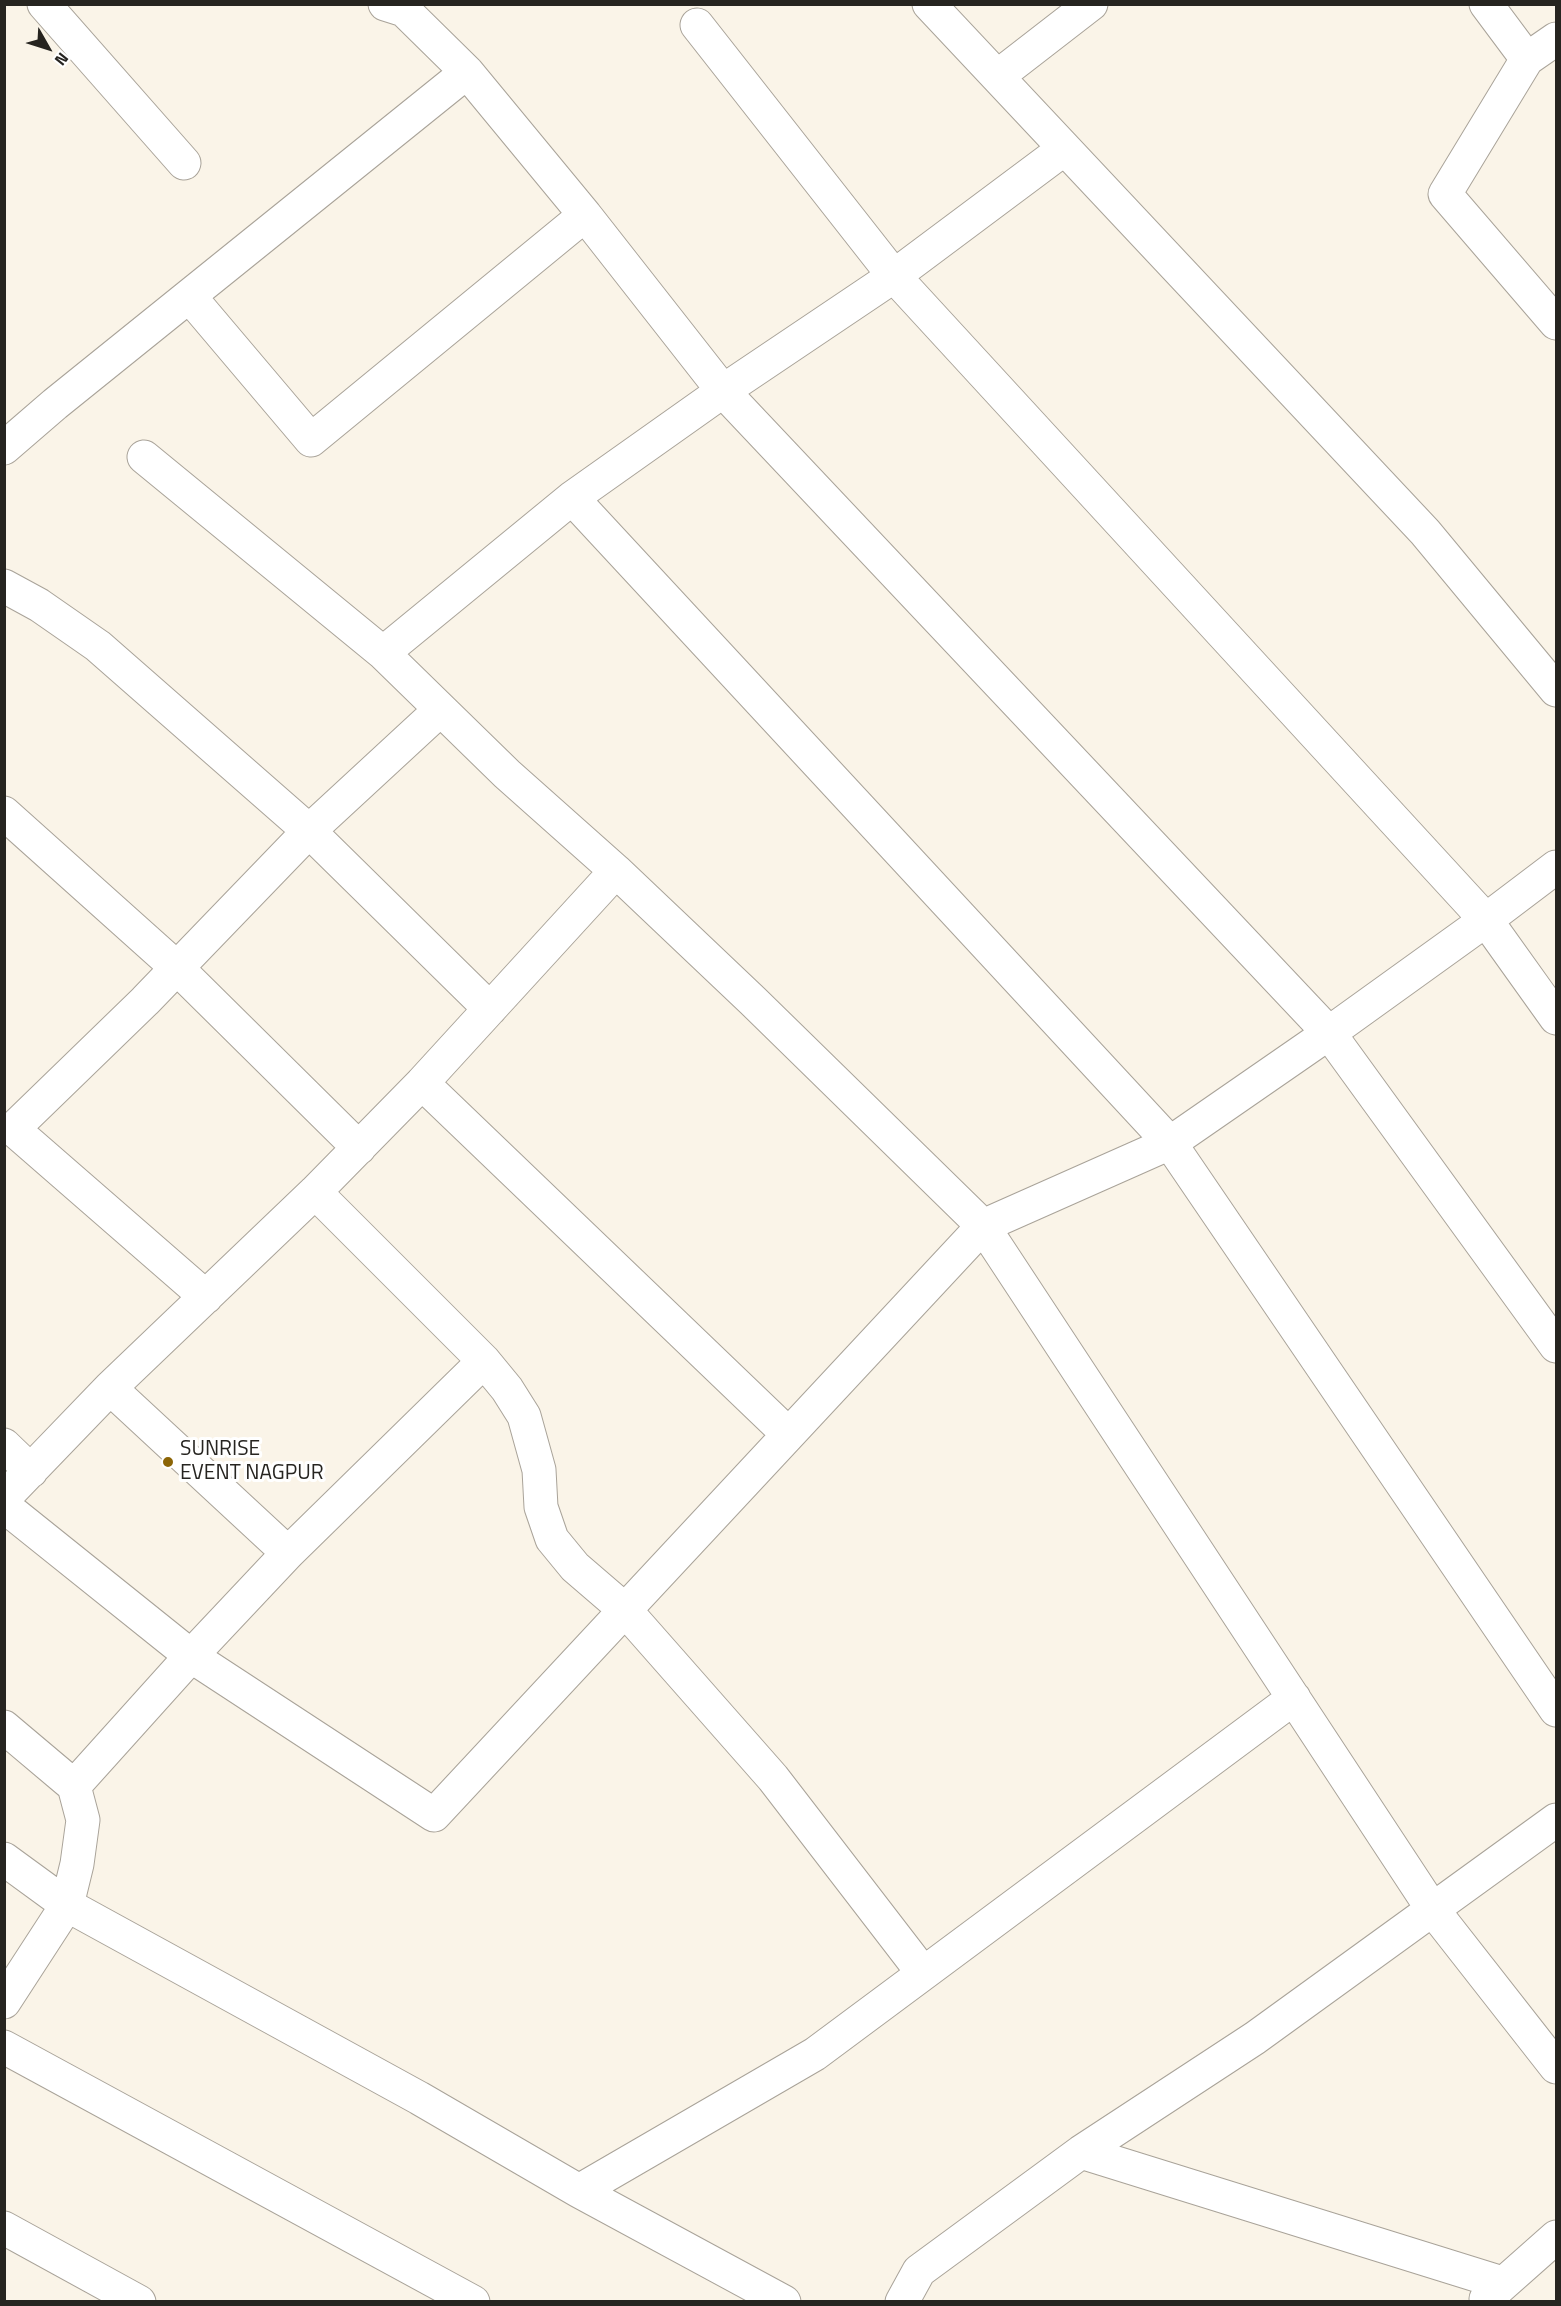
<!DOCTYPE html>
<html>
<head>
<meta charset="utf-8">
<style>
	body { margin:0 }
	#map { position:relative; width:1561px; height:2306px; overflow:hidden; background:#faf4e8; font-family:"Titillium Web",sans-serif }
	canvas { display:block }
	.frame { position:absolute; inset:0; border:6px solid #262420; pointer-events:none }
	.north { position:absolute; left:18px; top:18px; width:60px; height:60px; -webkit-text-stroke:4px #fff; paint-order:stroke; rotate:129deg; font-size:16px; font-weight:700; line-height:24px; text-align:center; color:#262420 }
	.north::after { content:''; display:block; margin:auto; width:21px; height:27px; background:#262420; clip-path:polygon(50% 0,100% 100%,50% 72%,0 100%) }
</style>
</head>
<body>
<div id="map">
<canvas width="1561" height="2306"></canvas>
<div class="frame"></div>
<div class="north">N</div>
</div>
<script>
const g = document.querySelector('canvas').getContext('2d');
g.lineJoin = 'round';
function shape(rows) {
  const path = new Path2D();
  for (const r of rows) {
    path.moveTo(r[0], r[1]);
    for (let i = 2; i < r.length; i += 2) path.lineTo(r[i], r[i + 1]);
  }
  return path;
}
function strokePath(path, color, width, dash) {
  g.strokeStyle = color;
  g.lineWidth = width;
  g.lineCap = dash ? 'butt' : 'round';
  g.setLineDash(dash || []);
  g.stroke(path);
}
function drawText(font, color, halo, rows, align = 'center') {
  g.font = font + ' "Titillium Web",sans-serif';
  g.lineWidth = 6;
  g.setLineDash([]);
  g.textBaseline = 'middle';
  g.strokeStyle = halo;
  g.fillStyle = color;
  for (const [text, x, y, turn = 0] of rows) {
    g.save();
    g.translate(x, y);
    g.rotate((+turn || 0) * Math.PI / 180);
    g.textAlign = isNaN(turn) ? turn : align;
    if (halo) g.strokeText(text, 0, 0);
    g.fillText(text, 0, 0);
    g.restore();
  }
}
const minor = shape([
	[44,4,184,163],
	[385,4,404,10,467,72,585,215],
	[929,4,1425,532,1556,690],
	[1486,4,1527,59,1445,194,1556,323],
	[697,25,894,276,1486,920,1329,1033,1556,1346],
	[1527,59,1556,39],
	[998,76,1091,4],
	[190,297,311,440,585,215,723,391,1329,1033,1170,1143,1556,1710],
	[4,448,55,404,467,72],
	[144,457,383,653],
	[572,498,1170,1143,983,1226,1433,1910,1556,2067],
	[4,586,39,605,98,646,309,831,490,1009],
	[4,813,177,968,359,1148],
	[1556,867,1486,920,1556,1018],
	[422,1083,788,1434],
	[315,1192,484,1361,507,1389,524,1416,539,1470,541,1507,552,1539,575,1567,625,1610,773,1778,923,1973],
	[206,1297,13,1129,145,1001,309,831,440,710],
	[110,1388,288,1553],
	[4,1445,31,1471],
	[4,1498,110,1388,315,1192,422,1083,616,871],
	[4,1506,191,1656,288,1553,484,1361],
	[4,1727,74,1786,191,1656,434,1815,983,1226,753,1001,616,871,507,774,383,653,572,498,723,391,894,276,1064,149],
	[4,1859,67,1905,419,2098,579,2191,815,2054,1294,1698],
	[4,2002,67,1905,77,1864,83,1820,74,1786],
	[4,2047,473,2302],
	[1081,2152,1502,2283],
	[579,2191,784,2302],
	[4,2228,139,2302],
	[1486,2299,1556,2237],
	[902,2302,919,2271,1081,2152,1255,2038,1556,1820]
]);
strokePath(minor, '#a9a399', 35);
strokePath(minor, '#fff', 33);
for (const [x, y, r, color] of [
	[168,1462,6,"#8c6506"]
]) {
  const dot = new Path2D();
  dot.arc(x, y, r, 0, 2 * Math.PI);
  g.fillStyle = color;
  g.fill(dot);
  strokePath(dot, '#fff', 2);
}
drawText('21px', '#262420', '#fff', [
	["SUNRISE",180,1450],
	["EVENT NAGPUR",180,1474]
], 'left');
</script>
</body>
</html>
